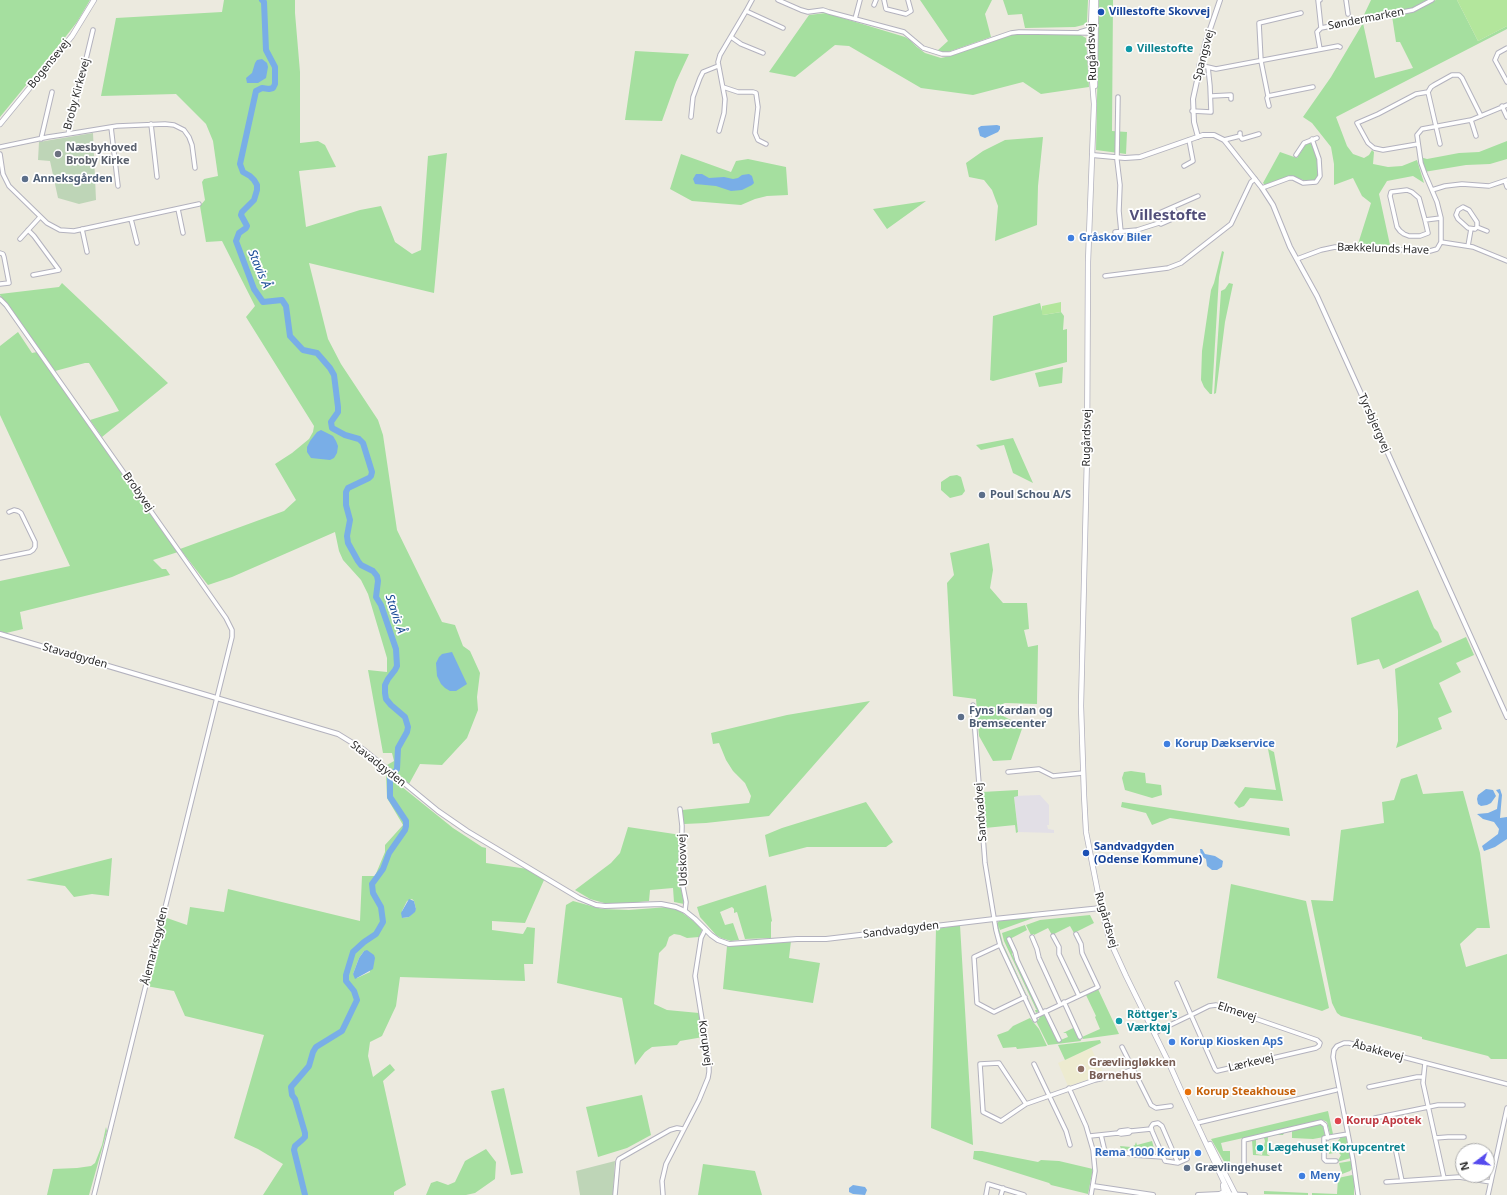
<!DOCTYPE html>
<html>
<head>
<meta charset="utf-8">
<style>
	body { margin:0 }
	#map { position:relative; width:1507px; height:1195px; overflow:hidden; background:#eceadf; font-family:"Noto Sans",sans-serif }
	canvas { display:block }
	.north { position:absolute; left:1455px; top:1143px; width:40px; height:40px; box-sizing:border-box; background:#fff; border:1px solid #ababab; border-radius:50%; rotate:254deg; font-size:11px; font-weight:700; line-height:16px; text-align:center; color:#2c2c2c }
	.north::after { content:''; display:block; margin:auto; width:14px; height:18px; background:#554aee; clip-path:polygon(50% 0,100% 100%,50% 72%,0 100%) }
</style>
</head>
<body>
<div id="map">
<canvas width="1507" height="1195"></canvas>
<div class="north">N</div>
</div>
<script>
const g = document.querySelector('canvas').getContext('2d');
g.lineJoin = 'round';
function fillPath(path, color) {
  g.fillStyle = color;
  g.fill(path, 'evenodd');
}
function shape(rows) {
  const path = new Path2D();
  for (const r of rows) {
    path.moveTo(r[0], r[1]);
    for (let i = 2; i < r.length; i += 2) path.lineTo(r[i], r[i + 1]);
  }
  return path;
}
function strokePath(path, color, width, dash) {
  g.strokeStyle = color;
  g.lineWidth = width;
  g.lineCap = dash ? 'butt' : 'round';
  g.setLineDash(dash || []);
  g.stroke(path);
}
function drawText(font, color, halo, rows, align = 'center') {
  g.font = font + ' "Noto Sans",sans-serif';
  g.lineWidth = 3.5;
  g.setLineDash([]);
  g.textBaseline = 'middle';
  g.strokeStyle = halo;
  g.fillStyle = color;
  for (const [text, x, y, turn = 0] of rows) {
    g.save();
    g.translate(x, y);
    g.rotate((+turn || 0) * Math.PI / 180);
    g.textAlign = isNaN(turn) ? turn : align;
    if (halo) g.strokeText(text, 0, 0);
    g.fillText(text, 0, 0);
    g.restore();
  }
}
fillPath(shape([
	[1040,795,1049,805,1049,825,1047,825,1048,829,1054,830,1054,833,1018,832,1014,796]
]), '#e2dfe6');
fillPath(shape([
	[1091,1048,1104,1075,1068,1086,1058,1063]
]), '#edebd0');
fillPath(shape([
	[0,0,90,0,77,22,63,40,0,117],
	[224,0,295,0,295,13,300,72,300,143,318,141,325,145,336,167,299,171,306,227,360,210,381,206,395,242,412,254,421,250,428,156,447,153,434,293,309,263,328,339,341,364,378,420,383,435,397,530,442,622,455,625,463,646,470,651,480,673,477,697,478,710,467,738,442,765,420,764,409,784,387,765,394,761,392,753,383,753,368,670,387,672,387,658,368,594,361,580,343,560,339,551,335,532,232,577,208,585,180,549,284,511,296,500,275,464,292,453,309,439,313,432,314,426,246,317,255,306,222,241,206,242,200,206,205,200,202,182,204,179,218,176,213,141,206,124,176,94,101,96,116,18,222,12],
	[920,0,992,0,985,14,991,37,948,52,942,53,937,51,948,41],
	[1003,0,1088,0,1087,22,1083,25,1075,27,1025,28,1022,14,1008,15],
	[1099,0,1113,0,1112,131,1127,132,1126,154,1096,150],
	[1371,0,1429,0,1412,9,1362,19],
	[1436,0,1457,0,1478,41,1507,26,1507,29,1336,117,1347,146,1353,154,1364,158,1369,155,1372,150,1374,152,1373,164,1388,167,1402,166,1417,160,1424,183,1413,176,1387,181,1379,194,1390,245,1358,244,1371,203,1362,196,1353,178,1334,185,1334,164,1331,147,1312,123,1303,117,1331,77,1363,23,1375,78,1413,68,1400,42,1396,42,1392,16,1414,11],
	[826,13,905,37,910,40,917,47,925,53,941,58,950,56,1011,35,1079,34,1086,38,1089,87,1041,94,1023,82,973,95,921,88,849,46,835,45,795,77,769,72,809,15],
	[635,51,689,54,676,82,662,121,625,120],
	[1043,137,1038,186,1037,225,995,241,998,206,992,190,984,180,969,177,966,163,983,151,1005,140],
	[1507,141,1507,159,1490,164,1466,165,1424,172,1420,157,1427,159,1459,153,1479,152],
	[1310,142,1312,146,1317,158,1319,172,1316,180,1306,181,1292,176,1265,185,1263,183,1280,152,1297,158,1306,144],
	[681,154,731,172,736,161,748,159,786,167,788,195,767,196,755,199,741,205,692,201,670,189],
	[926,201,887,229,873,209],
	[1222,251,1224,252,1219,277,1212,394,1210,394,1204,387,1201,380,1202,351,1211,290,1214,283],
	[62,283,168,383,102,437,90,420,119,411,112,399,89,363,85,363,55,371,0,295,0,294,59,287],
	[1229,283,1233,284,1225,322,1216,393,1214,394,1221,291,1225,289],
	[1040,303,1043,315,1061,312,1064,316,1063,330,1067,329,1067,362,993,381,990,380,993,316],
	[18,332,32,353,37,352,178,552,153,560,162,569,166,569,170,575,20,612,23,629,6,633,0,632,0,581,70,566,0,415,0,346],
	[1063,367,1062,383,1039,387,1035,373],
	[1013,438,1033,483,1013,473,1004,445,981,450,976,445],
	[957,475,961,477,965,491,962,495,950,498,941,490,941,482,950,476],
	[989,543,993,570,990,588,1003,603,1027,603,1029,629,1024,630,1028,647,1038,645,1037,704,1005,703,998,706,1001,715,1023,726,1011,760,993,761,979,736,976,699,953,696,947,583,954,575,950,553],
	[1418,590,1434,628,1438,632,1442,642,1383,669,1379,659,1357,665,1351,618],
	[1466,637,1474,655,1456,663,1461,672,1439,683,1452,712,1438,718,1442,729,1396,748,1398,741,1398,711,1395,669],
	[870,701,769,816,706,823,684,824,682,810,749,803,751,796,745,783,733,771,726,760,719,743,713,744,711,733,787,715],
	[1268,749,1274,752,1283,801,1250,798,1244,806,1239,808,1234,803,1245,787,1276,790],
	[1131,771,1145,773,1146,783,1161,785,1162,795,1152,798,1125,790,1122,778,1124,772],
	[386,774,453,828,482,847,486,848,486,863,528,869,544,880,525,923,492,921,492,930,523,934,527,927,535,928,533,964,524,964,525,981,400,977,396,1006,382,1036,370,1042,368,1056,373,1077,390,1064,395,1070,383,1081,406,1185,394,1192,394,1195,263,1195,283,1164,258,1149,234,1138,264,1035,185,1016,174,991,146,986,164,917,187,925,190,907,224,912,228,889,360,921,362,876,375,876,385,852,385,845,403,825,387,798],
	[412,899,414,901,416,909,409,917,402,918,402,911,407,901],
	[364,951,370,972,357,978,353,974,359,958],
	[1417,774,1423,794,1463,791,1480,853,1490,928,1477,928,1460,944,1466,967,1507,954,1507,1059,1491,1059,1488,1056,1422,1039,1422,1037,1341,1016,1337,1013,1332,1003,1311,900,1333,901,1341,830,1384,823,1382,802,1394,800,1401,779],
	[1018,790,1018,796,1014,797,1018,832,1016,833,1015,825,985,828,982,792],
	[866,802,893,842,886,847,807,847,769,857,765,835,782,828],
	[1122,802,1289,828,1290,836,1170,818,1152,825,1146,813,1121,807],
	[628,827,681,835,678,871,684,904,674,902,673,888,650,890,649,901,619,904,604,903,590,899,575,890,611,863,620,853],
	[112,858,109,896,92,894,74,897,65,886,26,880],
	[1231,884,1306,901,1329,1008,1322,1011,1217,978],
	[766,885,772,921,771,922,771,938,745,939,737,912,734,913,734,909,732,907,720,912,725,925,733,923,739,940,731,941,721,938,716,935,700,917,697,907],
	[573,901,602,909,629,910,668,907,680,911,697,924,702,930,699,937,687,938,680,935,674,934,669,937,666,946,659,953,654,1004,667,1010,699,1013,703,1037,680,1041,677,1045,652,1047,645,1052,635,1065,622,998,557,983,566,905],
	[1090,915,1094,923,1074,933,1070,926,1052,935,1048,928,1034,935,1034,934,1031,935,1026,925,1040,920],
	[1036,917,1000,930,998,924,1003,944,1035,1013,1002,945,997,926,997,923,1000,920],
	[960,925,973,1145,931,1128,936,929],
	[1025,925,1027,930,1008,940,1013,952,1012,954,1039,1011,1036,1013,1035,1010,1037,1010,1036,1009,1004,941,1002,933],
	[791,941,789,958,820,963,813,1003,723,989,727,946],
	[1098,989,1119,1034,1083,1039,1082,1037,1100,1029,1095,1017,1096,1016,1086,995],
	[1045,1014,1058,1041,1068,1037,1066,1033,1063,1033,1075,1027,1081,1041,1048,1045,1036,1021,1039,1019,1040,1016],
	[1030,1018,1039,1029,1047,1046,1017,1049,1016,1047,1003,1048,997,1035,1008,1031,1013,1026],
	[1100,1040,1101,1043,1065,1060,1058,1045],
	[504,1088,523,1173,511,1175,491,1091],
	[642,1095,651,1135,627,1148,598,1157,586,1107],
	[1328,1111,1333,1134,1330,1134,1327,1122,1323,1120,1221,1143,1223,1151,1230,1151,1230,1163,1225,1163,1211,1139],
	[1319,1124,1323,1126,1325,1135,1324,1137,1313,1139,1292,1138,1292,1131,1291,1131],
	[106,1127,107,1131,89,1195,47,1195,53,1169,77,1168,91,1166,95,1163,102,1145],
	[1285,1132,1286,1132,1284,1133,1283,1135,1274,1135,1268,1137,1267,1154,1270,1156,1253,1155,1252,1140,1259,1138,1256,1140,1256,1154,1262,1155,1265,1141,1264,1138,1261,1138],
	[1344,1136,1347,1138,1351,1158,1337,1162,1341,1155,1338,1152,1329,1154,1330,1146,1334,1146,1341,1137],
	[1152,1141,1155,1152,1121,1149,1120,1146,1131,1147,1135,1145,1136,1142,1137,1145],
	[486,1149,496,1162,495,1179,475,1193,466,1195,426,1195,431,1183,437,1181,448,1185,455,1182,465,1161],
	[974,1151,982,1151,1038,1162,1041,1160,1059,1161,1093,1169,1088,1194,1051,1185,1049,1183,973,1159],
	[1351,1161,1352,1169,1350,1171,1342,1174,1339,1163],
	[703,1164,755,1171,762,1195,698,1195],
	[1352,1175,1354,1176,1354,1195,1312,1195,1312,1193,1337,1194,1338,1178],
	[1264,1191,1308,1193,1308,1195,1264,1194]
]), '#a5df9f');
fillPath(shape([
	[93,133,96,200,79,204,58,198,50,161,38,160,39,142],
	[615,1161,613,1195,580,1195,576,1171]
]), '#bed5b7');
fillPath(shape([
	[1457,0,1507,0,1507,26,1478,41],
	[1061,302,1061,312,1043,315,1042,314,1042,306]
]), '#b3e69c');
fillPath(shape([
	[262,59,267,63,268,67,266,78,258,83,247,83,246,78,252,73,255,63,257,60],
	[997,125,1000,126,1000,129,998,132,985,138,980,136,978,128,981,126],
	[696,174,702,174,709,178,724,177,733,179,738,178,742,175,749,174,752,176,754,183,752,185,742,190,731,191,716,186,695,184,693,179],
	[321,430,333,436,336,441,338,446,337,453,334,458,330,460,311,458,307,452,307,447,310,441,317,432],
	[452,652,467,684,456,691,450,691,445,688,441,684,437,676,436,663,439,657,442,654],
	[1486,789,1493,790,1496,796,1491,803,1487,805,1481,806,1478,804,1477,799,1478,795],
	[1500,789,1502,795,1500,818,1507,817,1507,839,1495,847,1484,851,1482,846,1498,834,1499,829,1494,822,1483,819,1477,814,1488,813,1497,809,1499,794,1496,790],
	[1200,849,1202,849,1205,854,1215,856,1223,861,1222,867,1217,870,1212,870,1207,866,1206,859,1201,856],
	[409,899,414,901,416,909,415,912,409,917,402,918,401,913],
	[367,950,374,955,375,958,373,969,355,979,353,974,359,958,364,951],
	[853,1185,865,1187,867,1190,865,1195,853,1194,849,1192,849,1188]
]), '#79aee7');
strokePath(shape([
	[262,0,264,2,266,50,275,67,275,84,273,88,269,89,262,88,256,91,240,164,243,172,250,176,254,180,257,185,257,190,254,200,242,212,241,215,247,226,246,228,239,233,236,241,254,289,263,302,282,300,286,306,290,336,303,350,317,353,330,368,334,375,338,407,338,412,331,422,332,428,345,435,359,439,363,443,372,472,371,476,369,478,348,488,346,492,346,505,350,520,347,536,348,543,358,561,361,565,373,571,377,576,378,581,376,597,381,605,396,649,397,666,395,670,388,679,385,685,385,693,386,699,391,705,405,717,408,727,407,732,398,748,397,769,390,778,390,797,406,821,406,826,405,830,389,853,383,869,372,884,373,893,381,907,383,922,376,934,364,942,353,952,346,975,346,981,354,991,357,1000,342,1031,316,1047,313,1052,309,1066,291,1087,292,1095,295,1099,305,1133,305,1137,302,1140,295,1146,294,1150,305,1195]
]), '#79aee7', 6);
const minor = shape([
	[778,0,801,10,808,12,823,10,829,12,904,32,923,48,942,54,950,54,1011,33,1019,32,1090,33],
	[884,0,886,9,906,14,911,11,908,0],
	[1320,0,1318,0,1321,28],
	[1346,0,1348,14],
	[874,5,876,0],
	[746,11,783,28],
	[1301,13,1259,23,1261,61,1268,96,1313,87],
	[855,19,860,0],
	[1080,32,1090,29],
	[731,37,741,44,763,53],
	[1507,48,1498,53,1495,60,1507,82],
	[1320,49,1317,32,1321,28,1413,10,1432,0],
	[1199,65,1216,69,1338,46,1340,47],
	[723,87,738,92,753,92,756,93,758,107,755,133,758,140,766,144],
	[1211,96,1231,95,1231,99],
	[1268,96,1267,98,1269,106],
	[1118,97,1117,160,1120,185,1119,211,1121,232],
	[1502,106,1507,117],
	[1192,111,1211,112,1210,86,1208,67],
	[691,117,693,97,700,78,703,72,718,66],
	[1471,120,1476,136],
	[151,124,157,177],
	[111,127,118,186],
	[719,131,724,113,725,99,718,62,720,55,746,11,752,0],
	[68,134,117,126,165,124,174,125,184,130,189,137,192,145,195,168],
	[1240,136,1242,139,1259,134],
	[41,139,52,92],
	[1224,140,1240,136,1240,133],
	[1418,144,1383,150,1374,148,1368,143,1357,123,1378,114,1416,94,1428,92],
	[1440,144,1428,92,1431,87,1434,85,1452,75,1459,75,1462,78,1481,116],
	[0,147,48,137,68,134,93,30],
	[0,154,3,174,9,186,47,223,60,230,74,231,199,204],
	[1296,155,1304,143,1317,138],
	[1184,166,1193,161,1189,140],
	[1505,181,1507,187],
	[1262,188,1289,178,1293,178,1303,183,1316,182,1320,176,1319,159,1312,139],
	[1432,190,1445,186,1462,184,1489,186,1507,180],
	[178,209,183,233],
	[131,219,137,243],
	[1425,220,1428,233,1420,236,1409,236,1404,234,1400,231,1397,227,1390,196,1391,192,1407,190,1412,192,1419,198,1425,220,1441,218],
	[1159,223,1157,214,1198,196],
	[1477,227,1475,229,1468,228,1458,219,1456,215,1458,210,1463,207,1469,210,1477,222,1477,227,1487,231],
	[82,229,87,252],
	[28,230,34,236,59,270,33,275],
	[1115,232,1137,230,1159,223,1161,224,1177,217,1173,207],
	[20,239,40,217],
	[1441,242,1473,247,1507,261],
	[1468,246,1471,229],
	[0,253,3,254,4,257,9,283,0,284],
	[1297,259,1321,250,1335,247,1430,251,1437,249,1441,242,1441,218,1437,202,1425,174,1421,163,1417,135,1422,129,1471,120,1507,105],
	[1105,276,1168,268,1181,263,1231,224,1251,182,1255,179],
	[0,299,6,305,226,618,232,630,232,637,94,1195],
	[0,558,30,552,33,550,35,547,35,542,21,513,18,511,14,510,9,512],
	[973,705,985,863,996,930,1000,945,1035,1020],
	[1008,772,1039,769,1053,776,1083,773],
	[680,809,682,826,681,877,686,902,685,911],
	[1053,936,1059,947,1059,954,1079,996],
	[1032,937,1037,949,1039,958,1060,1004],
	[1009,939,1015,952,1017,960,1042,1013],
	[1000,945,974,957,977,1003,994,1012,1025,997],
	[1064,1002,1080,1037],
	[1045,1011,1059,1040],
	[1034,1017,1098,987,1082,953,1081,944,1076,934],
	[1155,1033,1164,1028,1191,1015,1209,1006,1216,1005,1317,1040,1320,1043,1319,1046,1316,1048,1217,1071,1215,1069,1191,1015,1177,983],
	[1122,1047,1151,1105,1156,1108,1171,1106],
	[1425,1063,1423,1083,1444,1178],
	[1034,1064,1066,1131,1070,1145],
	[1369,1087,1417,1077,1423,1077],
	[1069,1088,1086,1126,1093,1150,1095,1171,1091,1195],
	[1026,1104,999,1063,980,1064,983,1112,1001,1121,1026,1104,1095,1080,1117,1075,1134,1069],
	[1375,1118,1438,1105,1463,1105],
	[1197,1123,1336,1090],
	[1118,1133,1121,1134,1129,1133,1131,1131],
	[1101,1135,1105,1152,1108,1155,1128,1153,1133,1155,1163,1157],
	[1090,1136,1118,1133,1120,1131,1128,1130,1131,1131,1151,1129],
	[1435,1138,1448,1137,1464,1137],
	[1382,1150,1395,1147,1402,1181],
	[1336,1161,1326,1161,1324,1159,1324,1138,1348,1134],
	[1178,1163,1162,1126,1158,1123,1153,1124,1151,1127,1152,1131,1165,1161,1178,1163,1187,1159],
	[1244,1167,1244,1140,1321,1122,1325,1125,1328,1138],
	[1386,1182,1459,1177,1491,1182],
	[615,1195,618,1161,619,1159,670,1130,677,1128,683,1129],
	[663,1195,662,1181,666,1164,699,1100,708,1078,709,1072,709,1063,695,976,701,938,705,930],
	[986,1195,988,1184,1024,1195],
	[1001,1195,1003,1188],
	[1358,1195,1353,1160,1333,1057,1334,1050,1337,1046,1344,1043,1349,1043,1507,1084],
	[1488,1195,1507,1108]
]);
const tertiary = shape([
	[1198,137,1194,122,1193,99,1205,44,1220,0],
	[1092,155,1125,158,1140,157,1203,135,1214,135,1224,140,1228,145,1262,188,1273,205,1290,247,1317,296,1507,717],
	[0,634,338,734,364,750,438,811,467,831,579,898,596,905,605,906,661,904,676,907,685,911,695,919,711,935,718,940,729,944,797,939,826,939,994,919,1101,908],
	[1093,1186,1153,1195],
	[1198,1195,1220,1194,1245,1195]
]);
const secondary = shape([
	[1092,0,1090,55,1094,104,1088,262,1087,456,1081,706,1084,795,1086,832,1101,908,1110,941,1126,976,1168,1061,1180,1088,1230,1195],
	[1095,86,1096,0],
	[0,124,72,36,94,0],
	[1210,1144,1236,1195],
	[1220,1194,1224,1192,1223,1185]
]);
strokePath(minor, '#b3b2be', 5.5);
strokePath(tertiary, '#b3b2be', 6);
strokePath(secondary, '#b3b2be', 6);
strokePath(minor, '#fff', 3.5);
strokePath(tertiary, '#fff', 4);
strokePath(secondary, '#fff', 4.5);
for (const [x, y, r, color] of [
	[1101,12,4,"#1a4fb4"],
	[1129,49,4,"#0f9aa8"],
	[58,154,4,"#6b7280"],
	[25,179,4,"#5c6f8a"],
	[1071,238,4,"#3f7fe0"],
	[982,495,4,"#5c6f8a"],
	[961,717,4,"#5c6f8a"],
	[1167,744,4,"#3f7fe0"],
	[1086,853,4,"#1a4fb4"],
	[1119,1021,4,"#0f9aa8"],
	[1172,1042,4,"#3f7fe0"],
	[1081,1069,4,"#8d6e63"],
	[1188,1092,4,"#e8710a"],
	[1338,1121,4,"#e0444e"],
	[1260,1148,4,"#0f9aa8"],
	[1198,1153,4,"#3f7fe0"],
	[1187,1168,4,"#5c6f8a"],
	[1302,1176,4,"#3f7fe0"]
]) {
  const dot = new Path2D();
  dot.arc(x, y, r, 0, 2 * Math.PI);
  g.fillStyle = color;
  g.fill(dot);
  strokePath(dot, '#fff', 1.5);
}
drawText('bold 11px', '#164399', '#fff', [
	["Villestofte Skovvej",1109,12],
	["Sandvadgyden",1094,847],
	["(Odense Kommune)",1094,860]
], 'left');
drawText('11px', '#2c2c2c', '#fff', [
	["Søndermarken",1366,19,-11],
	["Rugårdsvej",1092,52,-92],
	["Spangsvej",1204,55,-75],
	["Bogensevej",49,64,-51],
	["Broby Kirkevej",77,94,-75],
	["Bækkelunds Have",1383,249,2],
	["Tyrsbjergvej",1374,423,66],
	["Rugårdsvej",1087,438,-89],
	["Brobyvej",138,492,55],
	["Stavadgyden",75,656,16],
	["Stavadgyden",378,764,38],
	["Sandvadvej",981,812,-94],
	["Udskovvej",683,860,-92],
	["Rugårdsvej",1106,920,74],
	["Sandvadgyden",901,930,-7],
	["Ålemarksgyden",155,946,-76],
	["Elmevej",1237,1012,18],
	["Korupvej",705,1043,82],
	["Åbakkevej",1378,1051,15],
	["Lærkevej",1251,1063,-13]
]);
drawText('bold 11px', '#0d838f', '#fff', [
	["Villestofte",1137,49],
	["Röttger's",1127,1015],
	["Værktøj",1127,1028],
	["Lægehuset Korupcentret",1268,1148]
], 'left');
drawText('bold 11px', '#5b616d', '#fff', [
	["Næsbyhoved",66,148],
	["Broby Kirke",66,161]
], 'left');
drawText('bold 11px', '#4e5e75', '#fff', [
	["Anneksgården",33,179],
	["Poul Schou A/S",990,495],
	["Fyns Kardan og",969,711],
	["Bremsecenter",969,724],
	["Grævlingehuset",1195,1168]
], 'left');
drawText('bold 11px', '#366cbe', '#fff', [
	["Gråskov Biler",1079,238],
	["Korup Dækservice",1175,744],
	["Korup Kiosken ApS",1180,1042],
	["Rema 1000 Korup",1190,1153,"right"],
	["Meny",1310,1176]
], 'left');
drawText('bold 11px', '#785e54', '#fff', [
	["Grævlingløkken",1089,1063],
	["Børnehus",1089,1076]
], 'left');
drawText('bold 11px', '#c56008', '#fff', [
	["Korup Steakhouse",1196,1092]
], 'left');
drawText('bold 11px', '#be3a42', '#fff', [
	["Korup Apotek",1346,1121]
], 'left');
drawText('italic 12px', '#164995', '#fff', [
	["Stavis Å",259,269,67],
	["Stavis Å",395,614,72]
]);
drawText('bold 15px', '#524f7a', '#fff', [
	["Villestofte",1168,216]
]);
</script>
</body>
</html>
